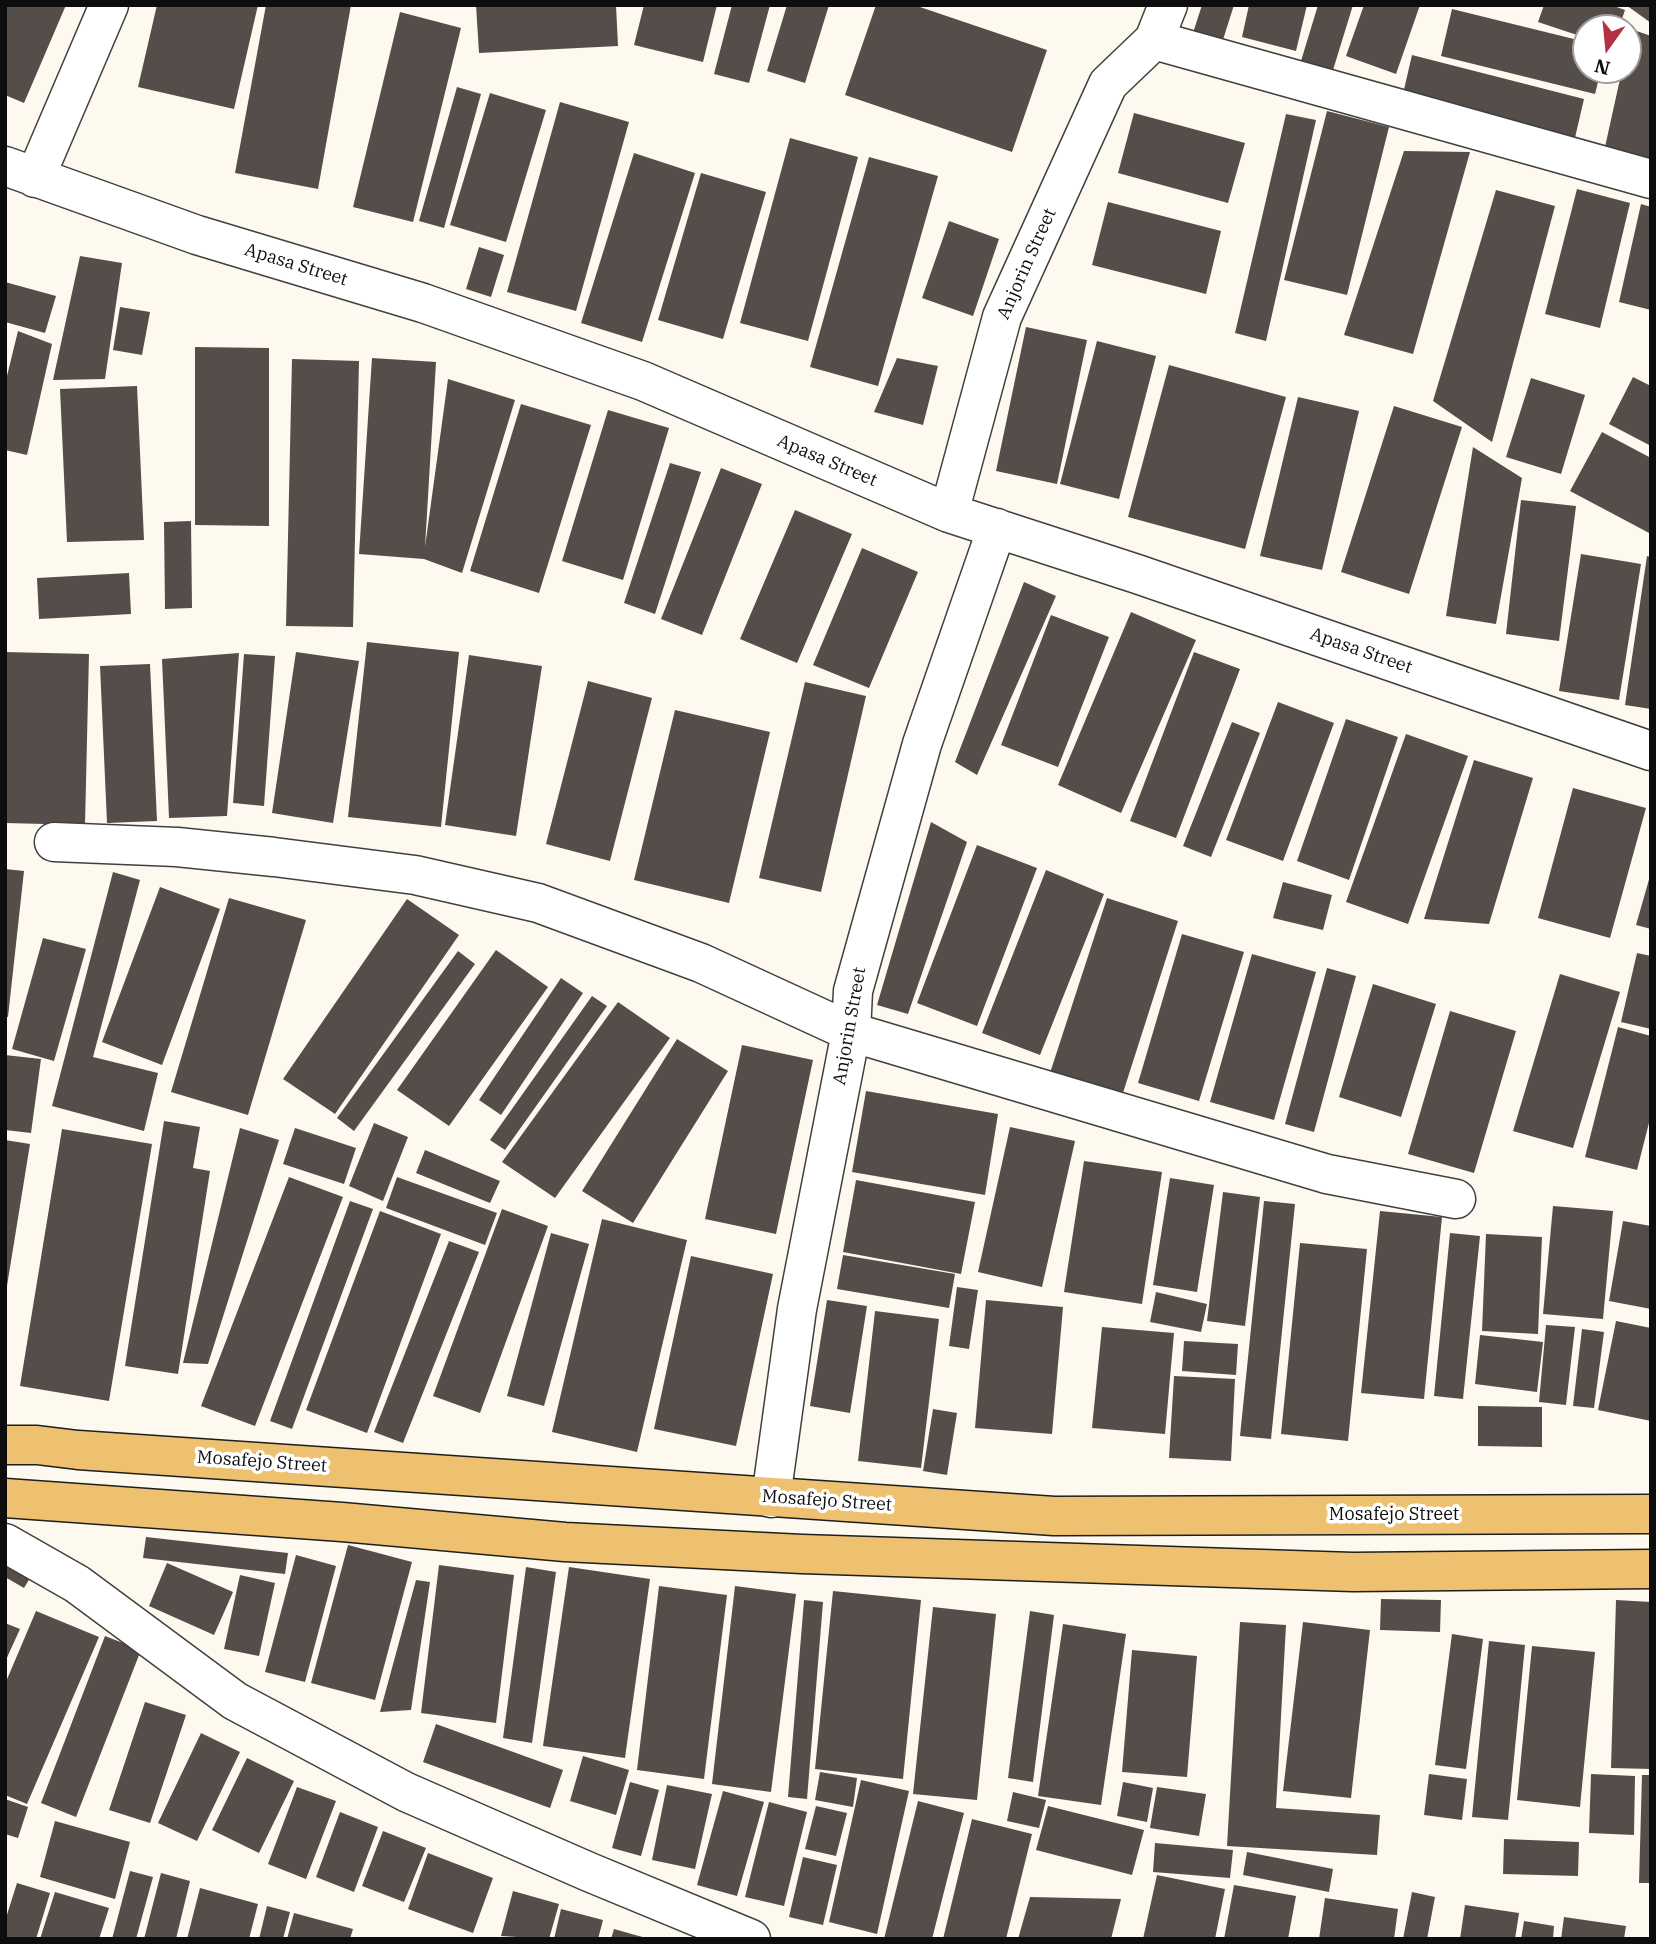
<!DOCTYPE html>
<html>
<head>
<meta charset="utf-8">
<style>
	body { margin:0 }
	#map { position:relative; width:1656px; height:1944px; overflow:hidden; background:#fef9ef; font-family:"IBM Plex Serif",serif }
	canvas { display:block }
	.frame { position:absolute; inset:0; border:7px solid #0d0d0d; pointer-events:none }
	.north { position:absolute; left:1572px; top:14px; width:70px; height:70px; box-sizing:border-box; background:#fff; border:2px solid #9e9e9e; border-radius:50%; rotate:195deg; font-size:19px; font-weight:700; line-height:28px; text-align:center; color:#0d0d0d }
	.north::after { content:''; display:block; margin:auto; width:24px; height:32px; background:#b23044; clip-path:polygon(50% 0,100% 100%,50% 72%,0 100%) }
</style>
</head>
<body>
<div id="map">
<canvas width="1656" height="1944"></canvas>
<div class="frame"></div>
<div class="north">N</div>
</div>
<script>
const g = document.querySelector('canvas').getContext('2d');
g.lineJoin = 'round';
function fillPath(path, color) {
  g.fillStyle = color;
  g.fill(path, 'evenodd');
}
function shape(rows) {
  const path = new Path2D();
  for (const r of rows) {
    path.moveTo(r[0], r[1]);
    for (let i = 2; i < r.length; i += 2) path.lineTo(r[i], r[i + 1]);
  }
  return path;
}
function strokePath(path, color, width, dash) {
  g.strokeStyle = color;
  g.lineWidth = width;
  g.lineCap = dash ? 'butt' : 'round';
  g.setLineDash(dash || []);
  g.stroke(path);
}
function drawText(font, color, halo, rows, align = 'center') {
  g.font = font + ' "IBM Plex Serif",serif';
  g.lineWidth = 7;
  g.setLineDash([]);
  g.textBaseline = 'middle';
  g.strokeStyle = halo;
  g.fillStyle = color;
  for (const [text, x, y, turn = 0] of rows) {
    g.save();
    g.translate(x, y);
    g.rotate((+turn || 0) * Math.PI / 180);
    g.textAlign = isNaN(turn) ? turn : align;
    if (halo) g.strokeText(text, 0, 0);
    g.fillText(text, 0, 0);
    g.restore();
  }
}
fillPath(shape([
	[5,5,66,5,24,103,5,95],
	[157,5,258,5,234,109,138,87],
	[266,5,351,5,318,189,235,173],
	[476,5,616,5,618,46,479,53],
	[644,5,717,5,703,62,634,45],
	[732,5,770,5,749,83,714,74],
	[787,5,829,5,805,83,767,71],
	[876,5,914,5,1047,50,1012,152,845,95],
	[1202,5,1234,5,1221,46,1192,36],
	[1249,5,1307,5,1296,51,1242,37],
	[1318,5,1353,5,1333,70,1301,61],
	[1364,5,1420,5,1396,74,1346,56],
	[1544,5,1611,5,1625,10,1619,28,1586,28,1586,38,1538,22],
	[1626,5,1651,5,1651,23],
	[1452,9,1586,42,1586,70,1601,70,1595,94,1441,56],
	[400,12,461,28,413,222,353,207],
	[1631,29,1651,36,1651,167,1603,156,1622,70,1628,70],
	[1412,55,1584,99,1574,142,1402,98],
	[457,87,481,94,444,228,419,221],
	[490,93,546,110,506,242,450,225],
	[560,102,629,122,576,311,507,292],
	[1327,111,1389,127,1347,295,1284,280],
	[1134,113,1245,143,1228,203,1118,173],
	[1286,114,1316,120,1266,341,1235,333],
	[790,138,858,157,808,341,740,323],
	[1404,151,1470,152,1413,354,1344,335],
	[634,153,695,173,642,342,581,323],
	[869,157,938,176,878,386,810,367],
	[701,173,766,192,723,339,658,320],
	[1577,189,1630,203,1600,328,1545,314],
	[1496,190,1555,206,1492,442,1433,401],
	[1108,202,1221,231,1206,294,1092,265],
	[1641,204,1651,207,1651,310,1619,302],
	[949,221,999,239,973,316,922,298],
	[479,247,504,255,491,297,466,289],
	[80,256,122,263,105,379,53,380],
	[5,282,56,296,45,333,5,322],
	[120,307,150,312,142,355,113,350],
	[1026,327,1087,340,1057,484,996,471],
	[18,331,52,344,27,455,5,450,5,384],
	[1097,341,1156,356,1119,499,1060,484],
	[195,347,269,348,269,526,195,525],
	[372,358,436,362,425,547,448,379,515,400,462,573,424,559,359,554],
	[897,358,938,366,923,425,874,412],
	[292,359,359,361,353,627,286,626],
	[1169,365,1286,397,1245,549,1128,517],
	[1633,377,1651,386,1651,446,1609,424],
	[1531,378,1585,395,1561,474,1506,457],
	[137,386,144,540,67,542,60,389],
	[1298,397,1359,411,1322,570,1260,556],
	[521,404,591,425,539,593,470,571],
	[1394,406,1462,427,1409,594,1341,572],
	[608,410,669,428,623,580,562,561],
	[1602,432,1651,458,1651,534,1570,491],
	[1473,447,1522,478,1496,624,1446,616],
	[670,463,701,472,655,614,624,603],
	[721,468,762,484,702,635,661,619],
	[1521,500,1576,506,1559,641,1506,634],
	[795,510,852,534,797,663,740,639],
	[191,521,192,608,165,609,164,522],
	[862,548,918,572,869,688,813,665],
	[1581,554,1641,564,1619,700,1559,691],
	[1647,556,1651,557,1651,709,1625,705],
	[129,573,131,614,39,619,37,578],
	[1024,582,1056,596,977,775,955,762],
	[1131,612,1196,640,1121,813,1058,785],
	[1051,615,1109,637,1058,767,1001,745],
	[367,642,459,652,441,827,348,817],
	[5,652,89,654,85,825,5,823],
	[296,652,359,661,333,823,272,813],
	[1194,652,1240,669,1176,838,1130,821],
	[239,653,227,816,169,818,162,659],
	[244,654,275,656,264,806,233,803],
	[469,655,542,666,516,836,445,825],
	[150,664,157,821,107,823,100,666],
	[588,681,652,698,610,861,546,844],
	[805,682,866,696,821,892,759,878],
	[1278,702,1334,723,1283,861,1226,840],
	[675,710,770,732,729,903,634,880],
	[1346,719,1398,737,1349,880,1297,861],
	[1232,722,1260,733,1211,857,1183,846],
	[1406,734,1468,756,1408,924,1346,902],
	[1474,760,1533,778,1489,924,1424,919],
	[1573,788,1646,808,1610,938,1538,918],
	[931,822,967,842,908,1014,877,1005],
	[977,845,1037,868,977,1026,917,1003],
	[5,869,24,871,8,1017,5,1017],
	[1046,870,1104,894,1040,1055,982,1033],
	[113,872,140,880,93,1057,158,1073,144,1131,52,1106],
	[1650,876,1651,877,1651,929,1636,925],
	[1283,882,1332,895,1323,930,1273,918],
	[160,887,220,909,162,1065,102,1042],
	[229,898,306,920,248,1115,171,1092],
	[1107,898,1178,921,1121,1099,1049,1076],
	[407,899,459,935,335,1114,283,1079],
	[1182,934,1244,952,1199,1101,1138,1083],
	[43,938,86,949,54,1061,12,1049],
	[496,950,548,987,449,1126,397,1090],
	[458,951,475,964,354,1131,337,1118],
	[1637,953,1651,956,1651,1029,1621,1022],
	[1252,954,1316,972,1274,1120,1210,1102],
	[1327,968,1356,976,1314,1132,1285,1124],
	[1560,974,1620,992,1573,1148,1513,1131],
	[561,978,583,993,501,1115,479,1100],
	[1373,984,1436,1004,1401,1117,1339,1097],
	[592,996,607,1006,505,1150,490,1140],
	[618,1002,670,1038,555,1198,502,1162],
	[1450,1011,1516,1031,1474,1173,1408,1154],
	[1618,1027,1651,1036,1651,1115,1637,1170,1585,1157],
	[677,1039,728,1071,633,1223,582,1191],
	[742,1045,813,1060,776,1234,705,1219],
	[5,1055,41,1059,31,1133,5,1130],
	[866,1091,998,1114,985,1195,852,1172],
	[164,1121,200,1127,193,1168,210,1171,178,1374,125,1366],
	[374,1123,408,1137,383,1201,349,1186],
	[1010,1127,1075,1141,1042,1287,978,1272],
	[240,1128,279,1140,208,1364,183,1363],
	[295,1128,356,1148,344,1184,283,1164],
	[62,1129,152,1144,109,1401,20,1386],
	[5,1140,30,1144,7,1286,5,1286],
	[425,1150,500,1181,490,1203,416,1173],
	[1084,1161,1162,1172,1142,1304,1064,1292],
	[289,1177,343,1197,255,1426,201,1406],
	[397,1177,497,1213,485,1245,386,1208],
	[1170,1178,1214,1185,1197,1292,1153,1285],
	[856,1180,975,1202,961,1274,843,1252],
	[1223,1192,1260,1197,1245,1326,1207,1321],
	[350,1201,373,1209,292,1429,270,1421],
	[1264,1201,1295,1204,1271,1439,1240,1436],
	[1553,1206,1613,1211,1603,1319,1543,1314],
	[502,1209,548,1226,480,1413,433,1396],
	[380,1211,441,1234,367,1433,306,1410],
	[1380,1211,1442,1217,1424,1399,1361,1393],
	[602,1219,687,1240,637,1452,552,1432],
	[1623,1221,1651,1226,1651,1309,1609,1301],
	[551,1233,589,1244,544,1406,507,1396],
	[1450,1233,1480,1236,1463,1399,1434,1396],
	[1486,1234,1542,1237,1538,1334,1482,1331],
	[449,1241,479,1252,403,1443,374,1432],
	[1300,1243,1367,1249,1348,1441,1281,1434],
	[843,1255,955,1274,949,1308,837,1289],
	[691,1256,773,1274,736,1446,654,1429],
	[957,1287,978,1290,969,1349,949,1346],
	[1156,1292,1207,1304,1201,1332,1150,1322],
	[827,1300,867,1306,850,1413,810,1406],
	[986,1300,1063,1307,1052,1434,975,1428],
	[875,1311,939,1319,921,1468,858,1461],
	[1616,1321,1651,1328,1651,1421,1598,1410],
	[1546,1325,1575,1327,1566,1405,1539,1402],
	[1102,1327,1174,1333,1165,1434,1092,1428],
	[1582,1329,1604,1332,1594,1408,1573,1406],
	[1480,1335,1543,1342,1537,1392,1475,1384],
	[1184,1341,1238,1344,1236,1375,1182,1371],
	[1174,1376,1235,1379,1231,1461,1169,1458],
	[1478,1406,1542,1407,1542,1447,1478,1446],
	[933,1409,957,1413,947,1475,923,1471],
	[146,1537,288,1553,285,1574,143,1558],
	[348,1545,412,1562,375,1700,311,1683],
	[5,1549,36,1568,24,1588,5,1577],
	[296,1555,336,1566,305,1682,265,1672],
	[167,1563,233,1592,214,1635,149,1606],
	[439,1565,514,1575,496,1723,421,1713],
	[526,1567,556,1572,532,1743,503,1738],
	[569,1567,650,1579,625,1758,543,1746],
	[240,1575,275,1583,259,1656,224,1649],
	[416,1580,430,1582,411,1710,380,1712],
	[659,1586,727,1595,704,1779,637,1770],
	[735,1586,796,1594,771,1792,712,1784],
	[833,1591,921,1600,903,1779,815,1769],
	[1381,1599,1441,1600,1440,1632,1380,1630],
	[804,1600,823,1602,807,1799,788,1797],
	[1616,1600,1651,1602,1651,1769,1611,1768],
	[933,1607,996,1614,977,1800,913,1794],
	[36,1611,99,1637,27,1804,5,1795,5,1684],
	[1030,1611,1054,1615,1033,1782,1008,1778],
	[1240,1622,1286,1625,1276,1808,1380,1815,1377,1855,1227,1846],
	[1303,1622,1370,1630,1351,1798,1283,1791],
	[5,1623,20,1629,5,1662],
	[1063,1624,1126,1634,1101,1805,1038,1796],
	[1452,1634,1483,1639,1466,1769,1435,1765],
	[105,1636,141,1650,76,1817,41,1803],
	[1489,1641,1525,1645,1508,1820,1472,1817],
	[1532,1646,1595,1652,1580,1807,1517,1800],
	[1132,1650,1197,1656,1187,1777,1122,1772],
	[145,1702,186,1715,150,1823,109,1810],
	[436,1724,563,1770,550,1808,423,1762],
	[201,1733,240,1752,197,1841,158,1823],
	[583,1756,629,1770,616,1815,570,1801],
	[247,1758,294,1781,259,1853,212,1830],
	[820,1772,857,1778,853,1807,815,1800],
	[1429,1774,1467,1779,1462,1820,1424,1815],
	[1591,1774,1635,1776,1634,1835,1589,1833],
	[1642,1775,1651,1775,1651,1883,1639,1883],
	[861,1780,909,1791,877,1934,829,1922],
	[630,1782,659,1790,641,1856,612,1848],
	[1123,1782,1153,1788,1147,1822,1117,1816],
	[667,1785,712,1794,695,1869,652,1860],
	[297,1787,336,1801,306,1879,268,1864],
	[1157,1787,1206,1794,1199,1836,1150,1828],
	[723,1791,764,1802,737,1896,697,1885],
	[1013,1792,1046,1800,1039,1828,1007,1821],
	[5,1799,28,1807,18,1838,5,1834],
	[918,1801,964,1813,932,1939,884,1939],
	[769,1802,807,1812,784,1906,745,1897],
	[816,1806,847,1813,836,1856,805,1849],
	[1048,1806,1144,1830,1132,1875,1036,1850],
	[340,1812,378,1827,354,1892,316,1877],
	[972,1819,1032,1834,1006,1939,943,1939],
	[55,1821,130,1842,115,1899,40,1877],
	[383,1831,426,1848,404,1902,362,1886],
	[1504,1839,1579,1842,1578,1876,1503,1874],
	[1155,1843,1233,1850,1230,1878,1153,1872],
	[1247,1852,1333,1869,1329,1892,1243,1875],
	[428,1853,493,1878,473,1933,408,1909],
	[803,1857,837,1865,823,1925,789,1917],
	[130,1871,153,1877,136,1939,112,1939],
	[161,1873,190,1881,176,1939,144,1939],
	[1157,1875,1225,1889,1215,1939,1143,1939],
	[17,1883,50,1893,36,1939,5,1939,5,1921],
	[1234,1885,1296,1896,1288,1939,1224,1939],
	[200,1888,258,1904,249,1939,187,1939],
	[513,1891,559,1904,549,1939,501,1936],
	[55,1892,109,1908,99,1939,40,1939],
	[1412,1892,1435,1897,1427,1939,1403,1939],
	[1030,1897,1121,1899,1111,1939,1018,1939],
	[1325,1898,1398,1909,1394,1939,1319,1939],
	[1465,1905,1519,1913,1515,1939,1460,1939],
	[267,1906,290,1912,283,1939,259,1939],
	[561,1909,603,1920,598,1939,554,1939],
	[294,1913,353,1929,350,1939,287,1939],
	[1564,1917,1626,1926,1624,1939,1561,1939],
	[1524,1921,1554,1926,1553,1939,1521,1939],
	[614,1929,646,1938,646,1939,611,1939]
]), '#554d4a');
const minor = shape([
	[1154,40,1651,179],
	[5,166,197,235,423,303,643,381,949,513,1137,574,1651,751],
	[35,178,109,5],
	[949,513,1002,317,1108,84,1154,40,1168,5],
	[54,842,177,847,274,857,415,875,538,903,701,963,851,1032,1327,1174,1456,1199],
	[771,1498,797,1309,851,1032,853,991,922,744,997,528],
	[5,1543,77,1584,235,1701,406,1792,589,1872,751,1939]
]);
const major = shape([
	[5,1445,37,1445,78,1450,1054,1516,1651,1514],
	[5,1498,342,1522,565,1542,802,1554,1353,1572,1651,1569]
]);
strokePath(minor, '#404040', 41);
strokePath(major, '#1e1e1e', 41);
strokePath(minor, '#fff', 38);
strokePath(major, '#edc16f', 38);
drawText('18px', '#0d0d0d', '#fff', [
	["Anjorin Street",1027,264,-66],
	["Apasa Street",296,265,17],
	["Apasa Street",827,461,23],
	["Apasa Street",1361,651,19],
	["Anjorin Street",850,1026,-80],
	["Mosafejo Street",262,1462,4],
	["Mosafejo Street",827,1501,4],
	["Mosafejo Street",1394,1515]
]);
</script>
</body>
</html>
